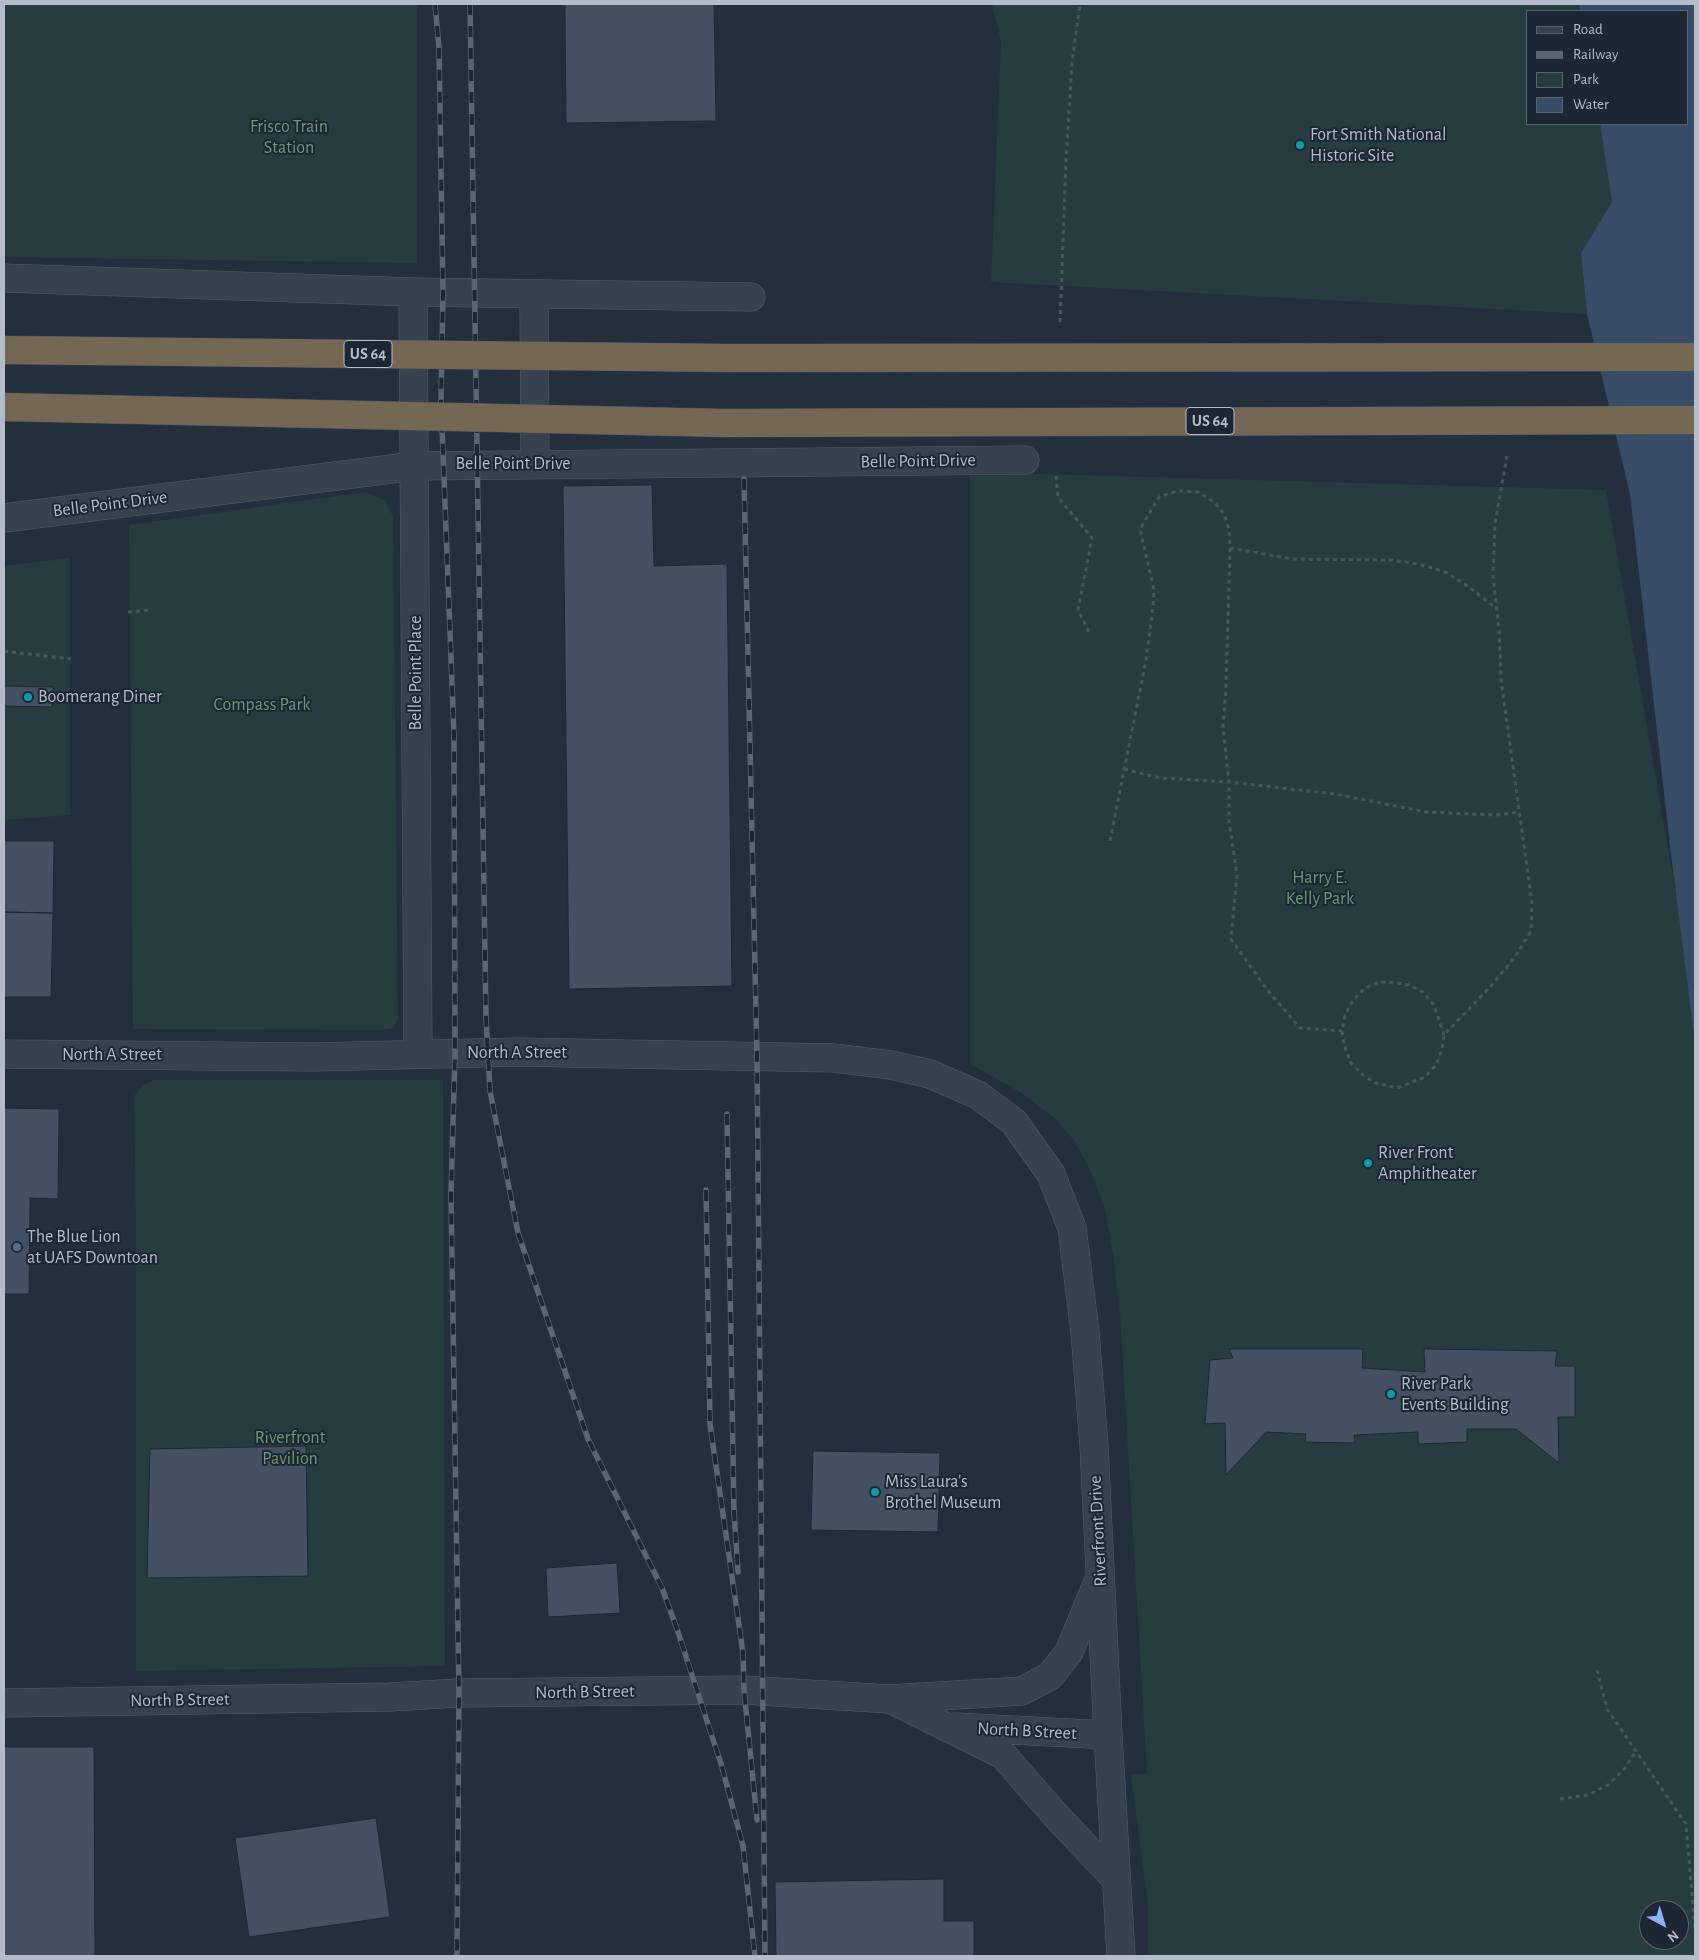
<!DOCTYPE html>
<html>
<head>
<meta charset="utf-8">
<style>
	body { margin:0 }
	#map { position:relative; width:1699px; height:1960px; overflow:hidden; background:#242f3e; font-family:"Alegreya Sans",sans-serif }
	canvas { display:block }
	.frame { position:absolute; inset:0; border:5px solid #b4bcc9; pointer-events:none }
	.legend { position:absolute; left:1526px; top:10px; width:162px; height:115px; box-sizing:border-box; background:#1d2633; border:1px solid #59626f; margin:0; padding:6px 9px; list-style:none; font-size:15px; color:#b4bcc9 }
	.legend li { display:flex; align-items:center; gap:10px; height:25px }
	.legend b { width:25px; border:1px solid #59626f }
	.north { position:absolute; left:1639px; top:1900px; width:50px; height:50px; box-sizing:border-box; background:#1d2633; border:1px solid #59626f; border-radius:50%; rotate:141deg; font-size:14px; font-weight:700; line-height:20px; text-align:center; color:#b4bcc9 }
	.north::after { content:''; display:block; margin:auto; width:18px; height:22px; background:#8ab4f8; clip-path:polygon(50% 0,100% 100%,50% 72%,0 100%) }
</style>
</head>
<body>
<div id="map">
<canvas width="1699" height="1960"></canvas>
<div class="frame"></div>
<ul class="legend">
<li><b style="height:6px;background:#38414e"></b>Road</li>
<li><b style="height:6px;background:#5a6575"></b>Railway</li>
<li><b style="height:14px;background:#263c3f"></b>Park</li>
<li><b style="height:14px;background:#394c67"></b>Water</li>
</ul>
<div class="north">N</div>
</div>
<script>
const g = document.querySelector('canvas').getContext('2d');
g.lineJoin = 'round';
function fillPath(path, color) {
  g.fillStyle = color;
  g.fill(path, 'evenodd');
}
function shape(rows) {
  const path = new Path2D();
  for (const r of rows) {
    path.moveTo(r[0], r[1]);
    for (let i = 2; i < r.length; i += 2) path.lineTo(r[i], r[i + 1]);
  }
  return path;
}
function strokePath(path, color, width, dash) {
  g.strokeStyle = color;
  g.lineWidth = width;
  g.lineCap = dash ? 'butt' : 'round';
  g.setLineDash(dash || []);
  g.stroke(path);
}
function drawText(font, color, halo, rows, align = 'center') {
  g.font = font + ' "Alegreya Sans",sans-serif';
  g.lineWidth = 4;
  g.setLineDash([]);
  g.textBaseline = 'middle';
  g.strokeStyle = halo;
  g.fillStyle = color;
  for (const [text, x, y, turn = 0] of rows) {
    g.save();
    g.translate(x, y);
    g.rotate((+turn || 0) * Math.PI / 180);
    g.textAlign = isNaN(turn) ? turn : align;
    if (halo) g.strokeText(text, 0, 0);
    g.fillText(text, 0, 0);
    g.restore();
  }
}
fillPath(shape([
	[4,4,417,4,417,263,4,257],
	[992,4,1579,4,1580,11,1528,11,1528,124,1600,124,1612,202,1581,253,1587,314,991,282,1001,41],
	[970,472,1606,490,1695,1004,1695,1956,1148,1956,1148,1906,1131,1775,1147,1773,1120,1313,1113,1254,1104,1205,1090,1170,1075,1142,1056,1119,1020,1092,970,1064],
	[1649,1910,1679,1910,1679,1940,1649,1940],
	[365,492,384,500,393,516,398,1018,394,1028,382,1030,133,1029,129,525],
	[70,558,70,815,4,820,4,566],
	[153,1080,443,1080,445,1666,136,1671,136,1231,134,1096,143,1086]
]), '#263c3f');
fillPath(shape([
	[1579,4,1695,4,1695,1043,1671,854,1630,494,1587,314,1581,253,1612,202,1600,124,1688,124,1688,11,1580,11]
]), '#394c67');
const building = shape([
	[565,4,714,4,716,121,566,123,565,4],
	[652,485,654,566,727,564,732,986,569,989,563,486,652,485],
	[4,686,53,687,52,707,4,706,4,686],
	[4,841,54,841,53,913,4,912,4,841],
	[4,912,53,913,51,997,4,997,4,912],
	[4,1108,59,1109,58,1199,30,1198,29,1294,4,1294,4,1108],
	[1229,1349,1363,1349,1362,1368,1425,1372,1424,1349,1557,1351,1555,1366,1575,1366,1575,1417,1558,1417,1559,1463,1516,1429,1467,1429,1467,1442,1418,1444,1418,1432,1354,1435,1355,1443,1305,1442,1306,1434,1266,1432,1226,1475,1225,1423,1205,1424,1210,1360,1233,1358,1229,1349],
	[306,1446,308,1576,147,1578,150,1449,306,1446],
	[813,1451,940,1453,938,1532,811,1530,813,1451],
	[617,1563,620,1613,548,1617,546,1568,617,1563],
	[4,1747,94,1747,95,1956,4,1956,4,1747],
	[376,1818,390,1917,249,1937,235,1838,376,1818],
	[944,1879,944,1921,974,1921,974,1956,776,1956,775,1882,944,1879]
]);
fillPath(building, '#455162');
strokePath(building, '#1f2835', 1);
const minor = shape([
	[4,278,413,292,751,297],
	[413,292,418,1054],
	[534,294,535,464],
	[4,518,415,466,1025,460],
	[4,1054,314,1057,518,1052,834,1058,891,1065,930,1074,978,1095,1014,1122,1051,1174,1072,1228,1085,1332,1094,1446,1108,1735,1121,1956],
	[892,1700,1003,1755,1059,1819,1116,1879],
	[4,1703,390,1697,459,1693,744,1690,890,1699,1022,1691,1050,1676,1069,1652,1097,1584],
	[955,1727,1108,1735]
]);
strokePath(minor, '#565f6c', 29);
strokePath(shape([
	[1060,322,1066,161,1072,62,1080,4],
	[1056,476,1058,497,1092,538,1078,610,1090,634],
	[1230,548,1293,559,1390,560,1419,564,1445,572,1466,585,1497,609],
	[128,612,150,610],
	[4,651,71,659],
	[1124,769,1160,778,1229,782,1335,794,1426,812,1496,815,1519,812],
	[1110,841,1146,660,1153,607,1154,590,1140,529,1159,497,1177,491,1198,492,1214,502,1224,514,1229,529,1230,548,1226,688,1223,726,1229,782,1229,821,1237,875,1231,939,1265,987,1300,1028,1342,1031],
	[1444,1035,1434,1005,1423,992,1409,985,1397,983,1379,982,1365,988,1353,1000,1345,1015,1342,1031,1344,1045,1351,1063,1365,1077,1376,1083,1397,1088,1425,1077,1436,1065,1442,1050,1444,1035,1491,986,1515,957,1531,931,1532,903,1501,680,1499,628,1493,577,1495,523,1507,456],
	[1597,1670,1607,1709,1686,1824,1695,1929],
	[1560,1799,1588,1795,1608,1785,1625,1768,1636,1751]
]), '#44595c', 3, [4, 4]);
strokePath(minor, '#38414e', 28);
const rail = shape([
	[435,4,439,48,443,292,441,401,454,735,455,1054,451,1195,459,1693,457,1956],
	[470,4,486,1018,490,1091,518,1233,588,1439,662,1588,677,1629,722,1767,743,1846,755,1956],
	[744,479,757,1057,765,1956],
	[727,1114,734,1512,738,1572],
	[706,1190,710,1424,743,1653,744,1690,757,1820]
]);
strokePath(rail, '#5a6575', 5.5);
strokePath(rail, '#1d2633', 4, [11]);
const highwayBridge = shape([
	[4,350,731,358,1695,357],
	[4,407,724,423,1695,420]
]);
strokePath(highwayBridge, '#434c59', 29, []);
strokePath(highwayBridge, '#746855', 28);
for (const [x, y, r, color] of [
	[1300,145,5,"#0f9aa8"],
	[28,697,5,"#0f9aa8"],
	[1368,1163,5,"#0f9aa8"],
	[17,1247,5,"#5c6f8a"],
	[1391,1394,5,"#0f9aa8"],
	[875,1492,5,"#0f9aa8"]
]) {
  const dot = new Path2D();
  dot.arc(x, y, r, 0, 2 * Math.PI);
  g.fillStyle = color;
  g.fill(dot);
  strokePath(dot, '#1d2633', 2);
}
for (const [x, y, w] of [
	[368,354,48],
	[1210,421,48]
]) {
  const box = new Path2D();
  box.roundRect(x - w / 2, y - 13.5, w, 27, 4);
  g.fillStyle = '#1d2633';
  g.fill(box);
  strokePath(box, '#b4bcc9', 1);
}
drawText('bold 16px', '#b4bcc9', null, [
	["US 64",368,354],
	["US 64",1210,421]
]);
drawText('18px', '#6b9a76', '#1d2633', [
	["Frisco Train",289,127],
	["Station",289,148],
	["Compass Park",262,705],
	["Harry E.",1320,878],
	["Kelly Park",1320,899],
	["Riverfront",290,1438],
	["Pavilion",290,1459]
]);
drawText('18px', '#b4bcc9', '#1d2633', [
	["Fort Smith National",1310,135],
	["Historic Site",1310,156],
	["Boomerang Diner",38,697],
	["River Front",1378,1153],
	["Amphitheater",1378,1174],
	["The Blue Lion",27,1237],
	["at UAFS Downtoan",27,1258],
	["River Park",1401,1384],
	["Events Building",1401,1405],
	["Miss Laura's",885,1482],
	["Brothel Museum",885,1503]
], 'left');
drawText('18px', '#b4bcc9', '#1d2633', [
	["Belle Point Drive",918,461,-1],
	["Belle Point Drive",513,464],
	["Belle Point Drive",110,504,-7],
	["Belle Point Place",416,673,-90],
	["North A Street",517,1053],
	["North A Street",112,1055],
	["Riverfront Drive",1098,1531,-93],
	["North B Street",585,1692,-1],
	["North B Street",180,1700,-1],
	["North B Street",1027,1731,3]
]);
</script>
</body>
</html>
